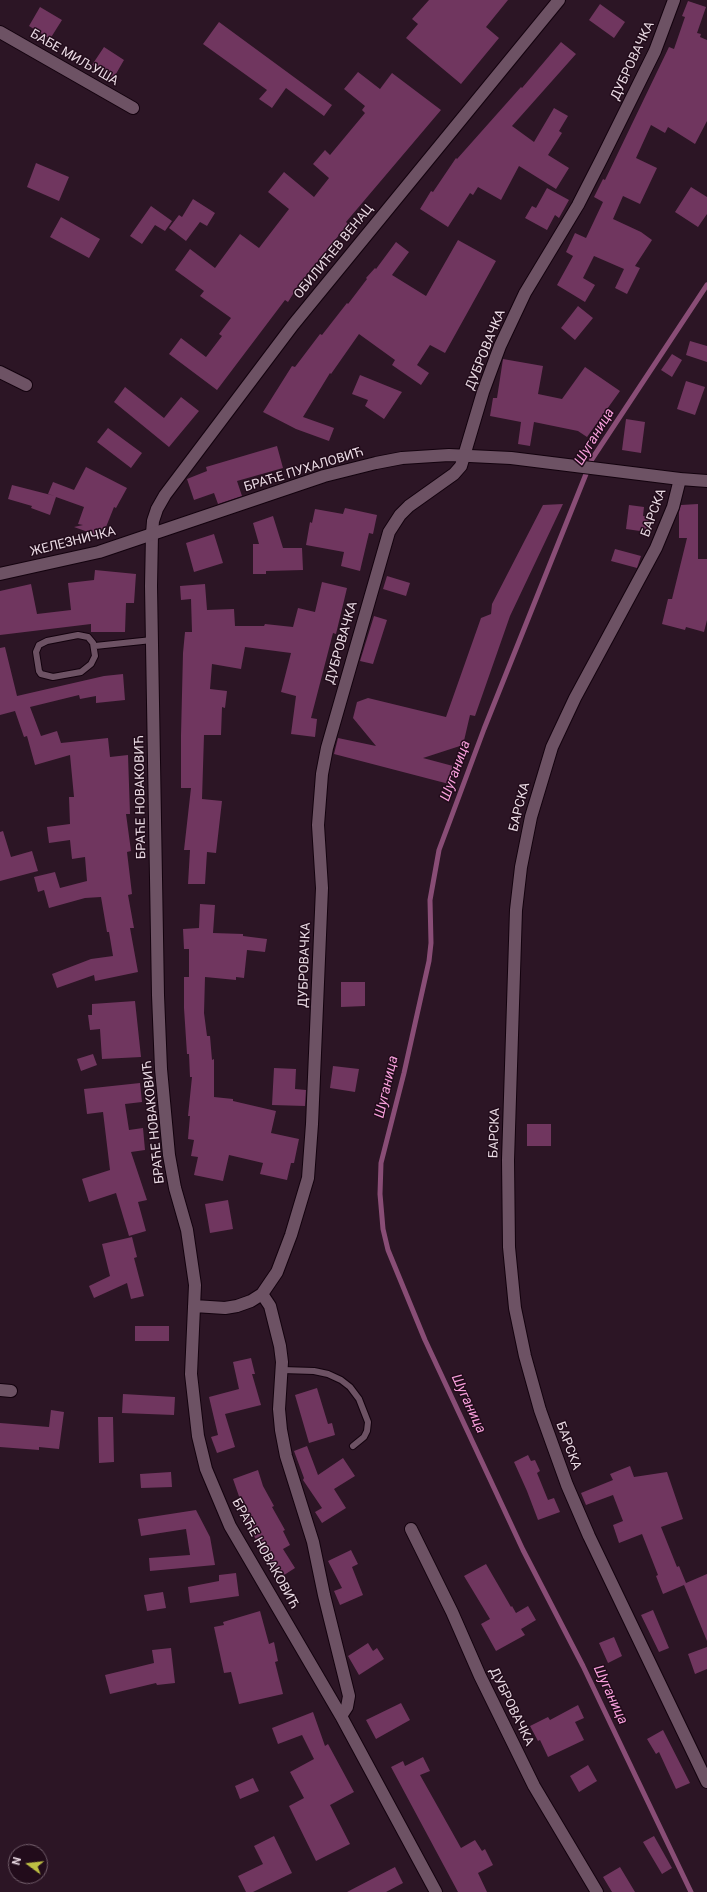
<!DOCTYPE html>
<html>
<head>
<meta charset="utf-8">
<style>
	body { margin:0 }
	#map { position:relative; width:707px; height:1892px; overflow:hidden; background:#2c1525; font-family:Roboto,sans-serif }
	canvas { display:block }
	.north { position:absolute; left:8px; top:1844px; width:40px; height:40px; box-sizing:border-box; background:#220c1b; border:1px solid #725e6b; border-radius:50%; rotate:285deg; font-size:11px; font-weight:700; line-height:16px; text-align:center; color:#e9d9e3 }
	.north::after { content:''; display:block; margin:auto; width:14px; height:18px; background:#bdbf43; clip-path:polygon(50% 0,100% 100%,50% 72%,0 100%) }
</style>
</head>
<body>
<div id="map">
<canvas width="707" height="1892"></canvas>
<div class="north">N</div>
</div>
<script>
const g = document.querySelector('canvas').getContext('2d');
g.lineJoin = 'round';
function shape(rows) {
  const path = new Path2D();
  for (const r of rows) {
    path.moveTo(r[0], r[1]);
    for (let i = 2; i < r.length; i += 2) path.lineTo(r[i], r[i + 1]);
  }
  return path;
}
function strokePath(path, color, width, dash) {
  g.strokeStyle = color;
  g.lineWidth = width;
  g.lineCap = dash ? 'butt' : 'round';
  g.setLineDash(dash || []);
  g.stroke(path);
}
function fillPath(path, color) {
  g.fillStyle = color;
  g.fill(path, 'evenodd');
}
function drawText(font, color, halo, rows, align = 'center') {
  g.font = font + ' Roboto,sans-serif';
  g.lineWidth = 3;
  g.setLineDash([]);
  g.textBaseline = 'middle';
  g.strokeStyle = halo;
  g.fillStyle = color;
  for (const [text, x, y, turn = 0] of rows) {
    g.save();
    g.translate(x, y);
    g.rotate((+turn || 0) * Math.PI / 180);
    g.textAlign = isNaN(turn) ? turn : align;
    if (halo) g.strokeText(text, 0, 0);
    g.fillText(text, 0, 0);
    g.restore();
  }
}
strokePath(shape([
	[691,1892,583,1666,523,1550,425,1340,388,1250,383,1229,380,1194,381,1163,404,1073,429,961,431,943,430,900,439,850,484,729,592,459,707,285]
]), '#894d76', 5);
fillPath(shape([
	[429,0,508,0,486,27,499,38,461,84,406,38,418,24,412,19],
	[688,1,706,7,697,33,701,34,700,37,707,40,707,121,695,144,668,127,665,133,651,125,636,158,657,168,640,204,623,196,613,219,641,232,652,240,635,266,640,268,627,294,615,288,624,269,594,256,583,278,595,285,585,302,557,285,573,256,566,252,575,233,586,238,603,202,594,197,603,179,605,180,669,47,674,49,685,17,682,16],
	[600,4,625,22,614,38,589,20],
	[40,7,62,20,50,39,29,26],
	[219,22,332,105,324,116,286,88,272,108,259,99,267,90,203,44],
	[561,42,576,54,512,126,534,142,554,108,568,116,559,131,562,133,548,155,569,168,556,189,519,166,501,200,478,187,473,195,470,193,448,227,420,209,431,191,433,192,456,158,457,159,521,87,522,88],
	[104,47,124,60,113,79,92,65],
	[358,72,380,89,392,73,441,110,346,222,348,224,300,283,288,302,285,300,217,390,169,354,181,338,206,357,222,336,219,334,231,318,200,296,204,291,175,270,190,249,215,268,240,234,259,248,289,209,268,192,284,172,314,197,329,178,313,164,325,150,330,155,365,113,362,110,365,106,344,89],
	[36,163,69,177,59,201,27,187],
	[691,187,707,197,707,214,698,227,675,212],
	[547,188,569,200,559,218,555,215,547,230,525,218,532,206,536,208],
	[193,199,215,213,207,226,200,222,186,241,169,228,179,215,182,217],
	[151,206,172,221,165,231,155,225,142,244,130,236],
	[61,217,100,239,89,258,50,237],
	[458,240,496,261,445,353,430,345,417,365,429,373,421,385,392,365,395,360,359,334,331,374,330,373,303,417,334,428,329,441,296,429,263,412,292,366,295,367,320,334,322,335,347,303,348,304,367,279,366,278,375,268,376,269,396,242,409,252,392,275,426,296],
	[578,306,593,318,575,340,561,328],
	[690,341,707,346,707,362,686,355],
	[672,354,682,360,672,377,661,370],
	[503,359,543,366,538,394,562,399,585,367,620,391,587,437,578,431,534,422,530,446,518,444,521,422,490,416,493,398,497,398],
	[360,375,402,392,384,419,365,406,368,400,352,394],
	[686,381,705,387,695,415,677,409],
	[125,387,164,418,181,397,199,411,169,447,114,402],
	[626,419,645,422,641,453,622,450],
	[108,428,142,453,131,468,97,442],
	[277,446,283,468,237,481,242,496,218,504,214,493,194,500,187,479,207,471,206,467],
	[86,467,127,488,116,508,114,507,102,537,74,527,83,525,78,524,84,507,56,497,50,515,31,508,32,506,8,499,12,485,55,496,48,494,53,482,74,490],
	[563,504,510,616,475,716,470,715,463,745,423,758,453,766,449,784,334,754,338,738,376,746,353,718,357,702,368,698,446,717,481,618,491,614,492,604,543,505],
	[698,504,698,559,707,559,707,620,704,632,686,627,685,630,662,624,668,599,672,599,687,538,679,538,679,512,681,505],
	[629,505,644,507,643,516,649,517,647,532,626,529],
	[345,508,377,515,373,534,369,533,360,571,341,566,344,552,306,545,310,522,312,523,315,509,343,514],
	[273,516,283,548,302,548,303,570,266,571,266,574,253,574,253,544,259,544,253,523],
	[214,534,223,563,194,572,186,543],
	[615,549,641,556,637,568,611,561],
	[95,570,136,574,134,603,126,603,125,632,91,632,91,624,0,635,0,591,31,584,37,614,71,610,68,583,94,580],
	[387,576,410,583,406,596,383,589],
	[322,582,347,588,336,634,333,633,311,718,317,719,315,737,291,734,296,696,281,692,291,653,245,647,241,669,212,664,210,689,227,691,225,708,222,707,221,735,204,735,202,799,222,801,216,853,207,852,205,884,188,884,190,850,184,850,191,788,181,788,181,735,183,653,185,632,192,632,191,599,181,600,180,586,205,584,207,610,234,609,235,626,264,626,265,624,293,627,298,608,315,612],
	[374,616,387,620,373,664,360,661],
	[5,647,17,696,104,676,123,674,125,700,96,703,96,696,80,699,79,695,30,707,41,736,57,731,61,743,108,738,110,757,128,755,130,814,126,814,131,851,127,852,132,894,128,895,134,928,130,928,138,972,95,981,94,975,57,988,52,974,91,959,113,956,109,932,107,932,101,897,85,898,49,908,44,890,38,892,34,877,55,872,60,888,87,881,85,857,72,859,70,840,49,843,47,827,70,824,69,797,74,797,70,755,35,765,27,736,24,737,15,711,0,715,0,648],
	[3,831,11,857,32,851,38,871,0,881,0,832],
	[200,904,215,905,213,933,243,934,243,936,267,939,265,952,247,950,244,978,236,977,236,980,205,977,204,1013,207,1036,210,1036,212,1060,214,1059,214,1097,233,1099,233,1101,276,1111,271,1133,299,1139,294,1163,291,1163,287,1180,260,1174,263,1163,229,1155,223,1181,194,1175,198,1157,191,1156,194,1140,188,1139,190,1116,188,1116,192,1077,190,1077,189,1054,187,1054,184,1008,184,977,189,977,189,949,184,949,183,929,199,928],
	[341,982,365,982,365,1006,341,1007],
	[135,1001,141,1057,102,1059,100,1029,90,1030,88,1015,92,1015,92,1004],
	[93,1054,97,1065,81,1071,77,1059],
	[333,1066,359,1069,355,1092,330,1088],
	[274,1068,296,1069,295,1089,306,1090,305,1106,272,1105],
	[140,1083,142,1102,125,1104,129,1130,143,1128,145,1150,131,1152,147,1200,138,1202,146,1231,129,1236,116,1193,89,1202,82,1179,110,1170,103,1112,87,1114,84,1089],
	[527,1124,551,1124,551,1146,527,1146],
	[228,1200,233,1229,210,1233,205,1204],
	[132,1237,137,1257,134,1258,144,1296,131,1299,127,1283,94,1298,89,1286,110,1276,102,1244],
	[135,1326,169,1326,169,1341,135,1341],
	[251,1358,255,1374,252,1374,261,1405,225,1414,235,1447,217,1453,211,1437,218,1435,209,1397,239,1389,233,1362],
	[317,1388,328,1424,332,1423,335,1435,309,1443,295,1395],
	[123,1394,175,1397,174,1415,122,1413],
	[51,1410,64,1412,59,1449,39,1447,39,1450,0,1447,0,1423,49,1427],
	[98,1417,113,1417,114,1462,99,1463],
	[307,1446,318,1475,343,1458,355,1476,334,1489,346,1508,322,1523,315,1512,322,1508,303,1480,304,1478,294,1451],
	[528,1455,531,1461,535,1460,540,1471,537,1473,548,1500,554,1498,560,1512,538,1520,527,1491,514,1462],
	[630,1466,634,1477,667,1472,683,1519,661,1527,677,1567,679,1566,686,1583,707,1574,707,1641,684,1585,663,1594,656,1576,658,1575,642,1534,619,1543,613,1525,623,1521,613,1495,586,1505,581,1493,613,1480,610,1474],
	[258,1470,263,1486,274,1506,272,1507,285,1530,283,1531,290,1545,283,1549,295,1568,281,1577,259,1545,238,1507,242,1505,233,1479],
	[171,1472,172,1487,141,1488,140,1474],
	[196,1510,210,1537,215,1565,150,1571,149,1558,190,1555,186,1529,141,1536,138,1519],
	[351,1550,358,1564,352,1567,363,1595,340,1605,334,1591,342,1588,328,1561],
	[486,1564,511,1607,512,1606,516,1613,528,1606,536,1620,521,1629,525,1635,496,1651,481,1624,490,1619,464,1576],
	[236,1573,239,1596,190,1603,188,1587,219,1581,219,1575],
	[163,1592,166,1608,147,1611,144,1595],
	[653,1610,669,1648,659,1652,641,1615],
	[260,1611,269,1644,274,1642,278,1661,275,1662,283,1694,239,1704,231,1672,224,1673,214,1627,224,1625,223,1622],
	[614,1637,622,1656,608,1663,599,1643],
	[368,1643,373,1651,377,1648,384,1659,359,1675,348,1656],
	[707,1647,707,1669,695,1674,688,1654],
	[171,1648,175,1683,157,1685,156,1683,110,1694,105,1675,154,1663,152,1650],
	[401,1703,410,1720,376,1739,366,1720],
	[578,1705,584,1718,575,1722,584,1740,548,1757,540,1740,538,1741,530,1726,548,1717,550,1720],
	[313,1712,325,1746,328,1744,354,1792,330,1805,350,1844,316,1861,289,1806,304,1798,290,1772,314,1759,302,1735,278,1744,272,1728],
	[663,1730,690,1783,676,1789,659,1752,656,1754,647,1739],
	[423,1757,430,1771,420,1775,461,1848,475,1840,482,1851,485,1849,493,1865,478,1873,487,1892,458,1892,391,1767,403,1761,405,1766],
	[588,1765,597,1781,579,1792,570,1776],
	[253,1778,259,1791,240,1799,235,1786],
	[274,1836,292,1873,253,1892,246,1892,238,1876,263,1864,254,1846],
	[654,1836,672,1868,662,1874,643,1842],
	[395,1867,403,1883,386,1892,347,1892],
	[620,1867,635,1892,612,1892,603,1877]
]), '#70365f');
const service = shape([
	[78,635,88,637,93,643,95,656,91,664,81,672,53,677,41,674,39,671,36,652,39,645,47,641,78,635],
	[95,646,152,640],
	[282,1370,314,1371,328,1374,341,1380,350,1387,359,1399,368,1422,367,1431,364,1437,353,1446]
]);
const minor = shape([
	[0,32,133,108],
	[0,372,26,385],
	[680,479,673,507,656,548,575,698,552,747,531,817,521,867,516,910,508,1160,509,1247,515,1308,525,1356,540,1410,567,1485,589,1536,707,1782],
	[262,1294,270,1306,280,1346,282,1362,279,1409,281,1430,286,1456,313,1542,324,1595,349,1696,347,1707,341,1716],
	[194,1306,225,1308,237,1306,251,1301,262,1294,277,1272,291,1235,308,1178,312,1124,322,888,318,825,322,774,327,748,389,532,400,515,409,506,454,474,461,466,483,392,500,346,525,293,578,205,602,158,655,51,674,0],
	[0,1390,11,1391],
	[411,1529,452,1612,480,1676,534,1786,597,1892],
	[436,1892,341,1716,230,1526,206,1469,198,1436,191,1374,195,1285,187,1230,175,1188,169,1155,161,1069,158,995,151,586,152,534,153,521,157,509,165,495,293,325,559,0]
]);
const secondary = shape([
	[0,574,99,552,324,476,376,463,402,458,449,455,511,458,680,479,707,481]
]);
strokePath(service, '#13020e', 8);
strokePath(minor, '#13020e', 14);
strokePath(secondary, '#13020e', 14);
strokePath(service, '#6d5264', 6);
strokePath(minor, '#6d5264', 12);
strokePath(secondary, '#6d5264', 12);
drawText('13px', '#e9d9e3', '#220c1b', [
	["БАБЕ МИЉУША",74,58,30],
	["ДУБРОВАЧКА",633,61,-65],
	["ОБИЛИЋЕВ ВЕНАЦ",334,252,-51],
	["ДУБРОВАЧКА",486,350,-68],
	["БРАЋЕ ПУХАЛОВИЋ",304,470,-17],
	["БАРСКА",654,513,-70],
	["ЖЕЛЕЗНИЧКА",73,542,-14],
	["ДУБРОВАЧКА",342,643,-74],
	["БРАЋЕ НОВАКОВИЋ",141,797,-91],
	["БАРСКА",520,807,-76],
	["ДУБРОВАЧКА",305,965,-88],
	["БРАЋЕ НОВАКОВИЋ",154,1122,-96],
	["БАРСКА",495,1133,-88],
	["БАРСКА",568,1446,70],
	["БРАЋЕ НОВАКОВИЋ",265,1554,61],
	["ДУБРОВАЧКА",511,1707,64]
]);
drawText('italic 14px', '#f79fdb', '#220c1b', [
	["Шуганица",595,437,-59],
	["Шуганица",456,771,-70],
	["Шуганица",387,1087,-77],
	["Шуганица",468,1404,65],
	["Шуганица",610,1695,65]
]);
</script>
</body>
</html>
